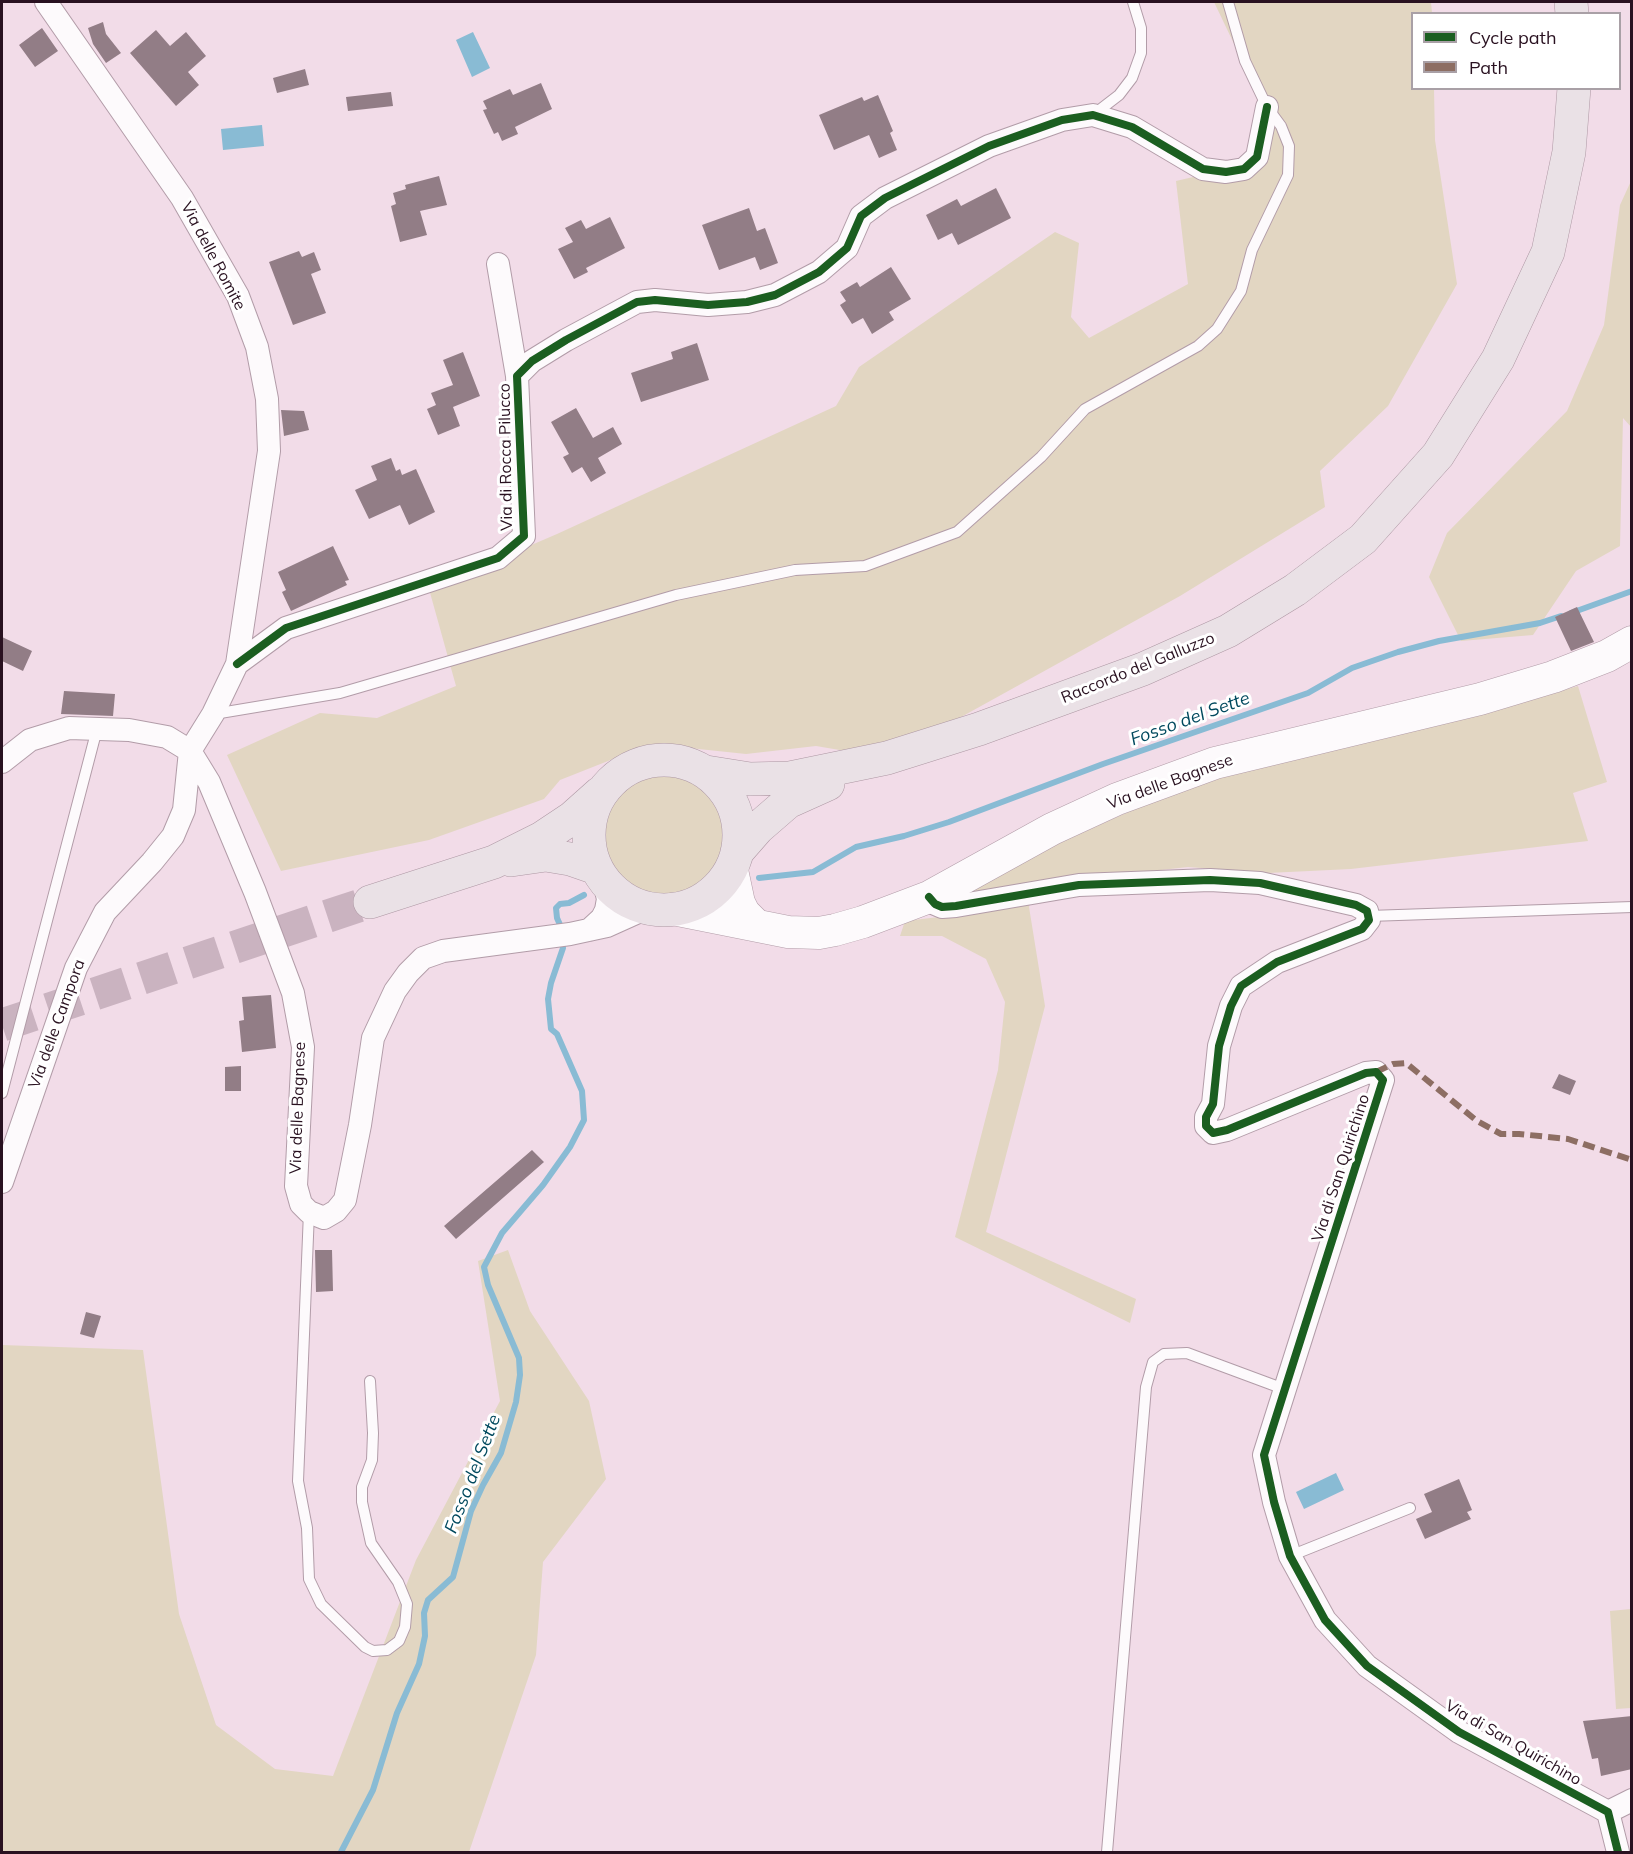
<!DOCTYPE html>
<html>
<head>
<meta charset="utf-8">
<style>
	body { margin:0 }
	#map { position:relative; width:1633px; height:1854px; overflow:hidden; background:#f2dce8; font-family:Mulish,sans-serif }
	canvas { display:block }
	.frame { position:absolute; inset:0; border:3px solid #291120; pointer-events:none }
	.legend { position:absolute; left:1411px; top:12px; width:210px; height:78px; box-sizing:border-box; background:#fff; border:2px solid #a9a0a6; margin:0; padding:8px 10px; list-style:none; font-size:18px; color:#291120 }
	.legend li { display:flex; align-items:center; gap:12px; height:30px }
	.legend b { width:30px; border:2px solid #a9a0a6 }
</style>
</head>
<body>
<div id="map">
<canvas width="1633" height="1854"></canvas>
<div class="frame"></div>
<ul class="legend">
<li><b style="height:8px;background:#1b5e20"></b>Cycle path</li>
<li><b style="height:8px;background:#8d6e63"></b>Path</li>
</ul>
</div>
<script>
const g = document.querySelector('canvas').getContext('2d');
g.lineJoin = 'round';
function fillPath(path, color) {
  g.fillStyle = color;
  g.fill(path, 'evenodd');
}
function shape(rows) {
  const path = new Path2D();
  for (const r of rows) {
    if (r.length === 3) {
      path.moveTo(r[0] + r[2], r[1]);
      path.arc(r[0], r[1], r[2], 0, 2 * Math.PI);
      continue;
    }
    path.moveTo(r[0], r[1]);
    for (let i = 2; i < r.length; i += 2) path.lineTo(r[i], r[i + 1]);
  }
  return path;
}
function strokePath(path, color, width, dash) {
  g.strokeStyle = color;
  g.lineWidth = width;
  g.lineCap = dash ? 'butt' : 'round';
  g.setLineDash(dash || []);
  g.stroke(path);
}
function drawText(font, color, halo, rows, align = 'center') {
  g.font = font + ' Mulish,sans-serif';
  g.lineWidth = 6;
  g.setLineDash([]);
  g.textBaseline = 'middle';
  g.strokeStyle = halo;
  g.fillStyle = color;
  for (const [text, x, y, turn = 0] of rows) {
    g.save();
    g.translate(x, y);
    g.rotate((+turn || 0) * Math.PI / 180);
    g.textAlign = isNaN(turn) ? turn : align;
    if (halo) g.strokeText(text, 0, 0);
    g.fillText(text, 0, 0);
    g.restore();
  }
}
fillPath(shape([
	[1214,2,1431,2,1432,13,1412,14,1412,88,1434,89,1435,140,1457,284,1388,406,1320,471,1325,507,1180,596,887,758,816,746,746,754,651,744,560,780,544,799,429,840,281,871,227,755,320,713,377,718,456,686,429,589,557,534,836,406,859,367,1055,232,1079,243,1071,317,1089,338,1188,284,1176,181,1262,161,1268,115],
	[1631,181,1632,428,1623,418,1620,546,1576,571,1533,635,1461,641,1429,577,1447,533,1567,411,1604,325,1620,205],
	[1578,686,1607,782,1573,793,1588,841,1351,869,1268,873,1188,867,1036,884,1029,907,1045,1006,986,1232,1136,1299,1130,1323,955,1237,998,1070,1005,1002,986,959,942,936,900,936,905,921,939,917,969,883,1173,792,1285,756,1458,720],
	[663,835,63],
	[508,1250,530,1311,589,1401,606,1479,543,1562,536,1655,469,1852,2,1852,2,1345,143,1350,179,1614,216,1725,275,1769,333,1776,416,1560,500,1401,478,1261],
	[1631,1609,1631,1708,1616,1709,1610,1611]
]), '#e2d6c2');
fillPath(shape([
	[473,32,490,68,472,77,456,40],
	[262,125,264,146,223,150,221,129],
	[1336,1473,1344,1490,1304,1509,1296,1492]
]), '#89bbd4');
strokePath(shape([
	[1571,613,1632,591],
	[759,878,813,872,856,847,904,836,949,822,1103,764,1308,693,1352,668,1398,652,1439,641,1540,623,1561,616],
	[341,1852,373,1790,397,1713,419,1664,425,1636,424,1613,428,1600,453,1577,471,1511,483,1485,501,1453,516,1402,520,1375,519,1358,488,1285,484,1267,502,1233,543,1185,570,1147,584,1120,582,1091,557,1034,551,1029,548,999,551,983,563,948,561,927,557,918,556,908,560,904,569,903,584,895]
]), '#89bbd4', 6);
fillPath(shape([
	[103,22,106,34,121,53,106,63,93,44,88,28],
	[42,28,58,51,35,67,19,45],
	[156,30,170,46,186,32,206,56,188,72,199,85,176,106,130,53],
	[305,69,309,85,277,93,273,78],
	[541,83,552,109,515,127,518,134,502,141,498,132,494,134,483,110,487,109,483,101,510,89,513,95],
	[391,92,393,106,348,111,346,97],
	[878,95,893,131,890,133,897,150,879,158,869,135,834,150,819,115,862,97,864,101],
	[439,176,447,205,420,211,427,235,400,242,391,206,396,204,393,193,406,189,405,185],
	[996,188,1011,218,958,245,952,233,938,240,926,215,957,199,961,206],
	[749,208,757,231,765,228,778,263,760,270,755,257,719,270,702,225],
	[610,217,625,248,586,268,588,272,574,279,558,249,573,242,565,228,581,220,586,229],
	[299,251,302,257,314,252,321,270,311,274,326,313,293,325,269,262],
	[891,267,911,299,889,312,894,320,872,334,863,318,852,324,840,305,846,301,840,292,857,282,860,287],
	[697,343,709,380,641,402,631,373,673,359,671,352],
	[463,352,480,396,453,407,460,426,438,435,427,409,436,405,431,393,453,385,443,360],
	[576,408,593,438,613,427,622,444,598,458,606,473,591,482,582,467,572,473,563,457,569,454,551,422],
	[281,410,304,411,309,430,284,436],
	[391,458,396,471,400,469,402,475,416,469,435,512,409,525,400,505,369,519,355,490,377,480,371,466],
	[333,546,349,580,345,581,347,585,291,611,282,592,286,590,278,572],
	[1577,607,1594,642,1571,651,1555,617],
	[2,637,32,651,23,671,2,661],
	[64,691,115,694,113,716,61,714],
	[271,995,276,1048,242,1052,239,1021,244,1020,242,997],
	[241,1066,241,1091,225,1091,225,1067],
	[1559,1074,1576,1081,1570,1095,1552,1088],
	[532,1150,544,1162,456,1239,444,1226],
	[315,1250,332,1250,333,1291,316,1292],
	[86,1312,101,1316,94,1338,80,1334],
	[1459,1479,1472,1510,1467,1512,1471,1519,1425,1539,1416,1519,1432,1512,1424,1494],
	[1632,1716,1632,1769,1601,1776,1598,1758,1592,1759,1583,1721]
]), '#927d86');
strokePath(shape([
	[2,1025,370,902]
]), '#cab3c0', 33, [33, 16]);
const lane = shape([
	[1093,115,1119,95,1132,78,1141,53,1141,28,1133,2],
	[214,714,340,693,676,595,795,570,865,566,957,532,1041,457,1085,409,1198,346,1217,329,1241,291,1252,250,1288,175,1289,146,1281,126,1267,107,1245,61,1228,2],
	[1369,916,1632,907],
	[2,1093,97,729],
	[309,1212,298,1481,307,1528,309,1579,321,1604,365,1647,373,1651,387,1650,399,1641,405,1627,407,1604,398,1582,371,1543,362,1502,362,1487,372,1460,373,1433,370,1381],
	[1290,1556,1410,1508],
	[1107,1852,1146,1387,1153,1362,1164,1354,1187,1353,1284,1389]
]);
const street = shape([
	[498,264,517,376],
	[237,664,286,628,498,558,524,536,517,376,532,361,566,340,637,302,655,300,708,305,747,302,775,295,819,272,847,248,861,216,885,198,989,146,1062,120,1093,115,1132,127,1203,169,1226,172,1244,169,1257,157,1267,107],
	[2,762,30,740,69,728,129,730,167,737,190,751,209,782,255,892,293,993,303,1047,296,1186,301,1204,309,1212,324,1218,336,1211,345,1200,360,1125,373,1038,395,991,408,973,423,958,443,951,570,934,607,926,647,908],
	[929,897,935,904,942,907,956,906,1079,885,1210,880,1260,883,1356,905,1367,911,1369,920,1362,929,1277,962,1241,986,1231,1006,1219,1046,1213,1104,1206,1117,1206,1126,1213,1133,1227,1130,1366,1073,1376,1072,1383,1080,1264,1455,1274,1502,1290,1556,1325,1620,1367,1666,1459,1732,1608,1812,1618,1852],
	[589,930,602,918,606,910,608,899,604,882],
	[2,1182,76,968,105,912,152,862,173,836,184,810,190,751,213,714,237,664,269,451,267,399,257,347,238,296,182,198,46,2],
	[1608,1812,1632,1800]
]);
const secondary = shape([
	[732,870,739,903,744,913,756,925],
	[673,909,788,932,819,933,835,930,863,922,929,897,1052,829,1117,799,1215,763,1480,699,1553,677,1607,656,1632,642]
]);
const primary = shape([
	[1571,2,1572,14],
	[664,835,75],
	[706,772,750,779,790,778,887,758,979,729,1143,669,1228,631,1295,590,1363,539,1438,455,1498,359,1548,252,1569,152,1574,88],
	[737,852,758,828,788,802,828,784],
	[511,860,546,855,570,859,596,868],
	[370,902,494,862,542,838,572,818,600,793]
]);
strokePath(lane, '#b29ca8', 12);
strokePath(street, '#b29ca8', 24);
strokePath(secondary, '#b29ca8', 33);
strokePath(primary, '#ad97a3', 34);
strokePath(lane, '#fdfafc', 10);
strokePath(street, '#fdfafc', 22);
strokePath(secondary, '#fdfafc', 32);
strokePath(primary, '#eae1e6', 33);
strokePath(shape([
	[1376,1072,1393,1064,1406,1063,1477,1121,1501,1134,1519,1134,1568,1139,1632,1160]
]), '#8d6e63', 6, [12, 6]);
strokePath(shape([
	[237,664,286,628,498,558,524,536,517,376,532,361,566,340,637,302,655,300,708,305,747,302,775,295,819,272,847,248,861,216,885,198,989,146,1062,120,1093,115,1132,127,1203,169,1226,172,1244,169,1257,157,1267,107],
	[929,897,935,904,942,907,956,906,1079,885,1210,880,1260,883,1356,905,1367,911,1369,920,1362,929,1277,962,1241,986,1231,1006,1219,1046,1213,1104,1206,1117,1206,1126,1213,1133,1227,1130,1366,1073,1376,1072,1383,1080,1264,1455,1274,1502,1290,1556,1325,1620,1367,1666,1459,1732,1608,1812,1618,1852]
]), '#1b5e20', 8);
drawText('16px', '#291120', '#fff', [
	["Via delle Romite",213,256,62],
	["Via di Rocca Pilucco",506,457,-91],
	["Raccordo del Galluzzo",1138,668,-22],
	["Via delle Bagnese",1170,782,-20],
	["Via delle Campora",57,1024,-70],
	["Via delle Bagnese",298,1108,-88],
	["Via di San Quirichino",1341,1168,-72],
	["Via di San Quirichino",1513,1743,30]
]);
drawText('italic 18px', '#00495e', '#fff', [
	["Fosso del Sette",1190,719,-20],
	["Fosso del Sette",473,1474,-69]
]);
</script>
</body>
</html>
